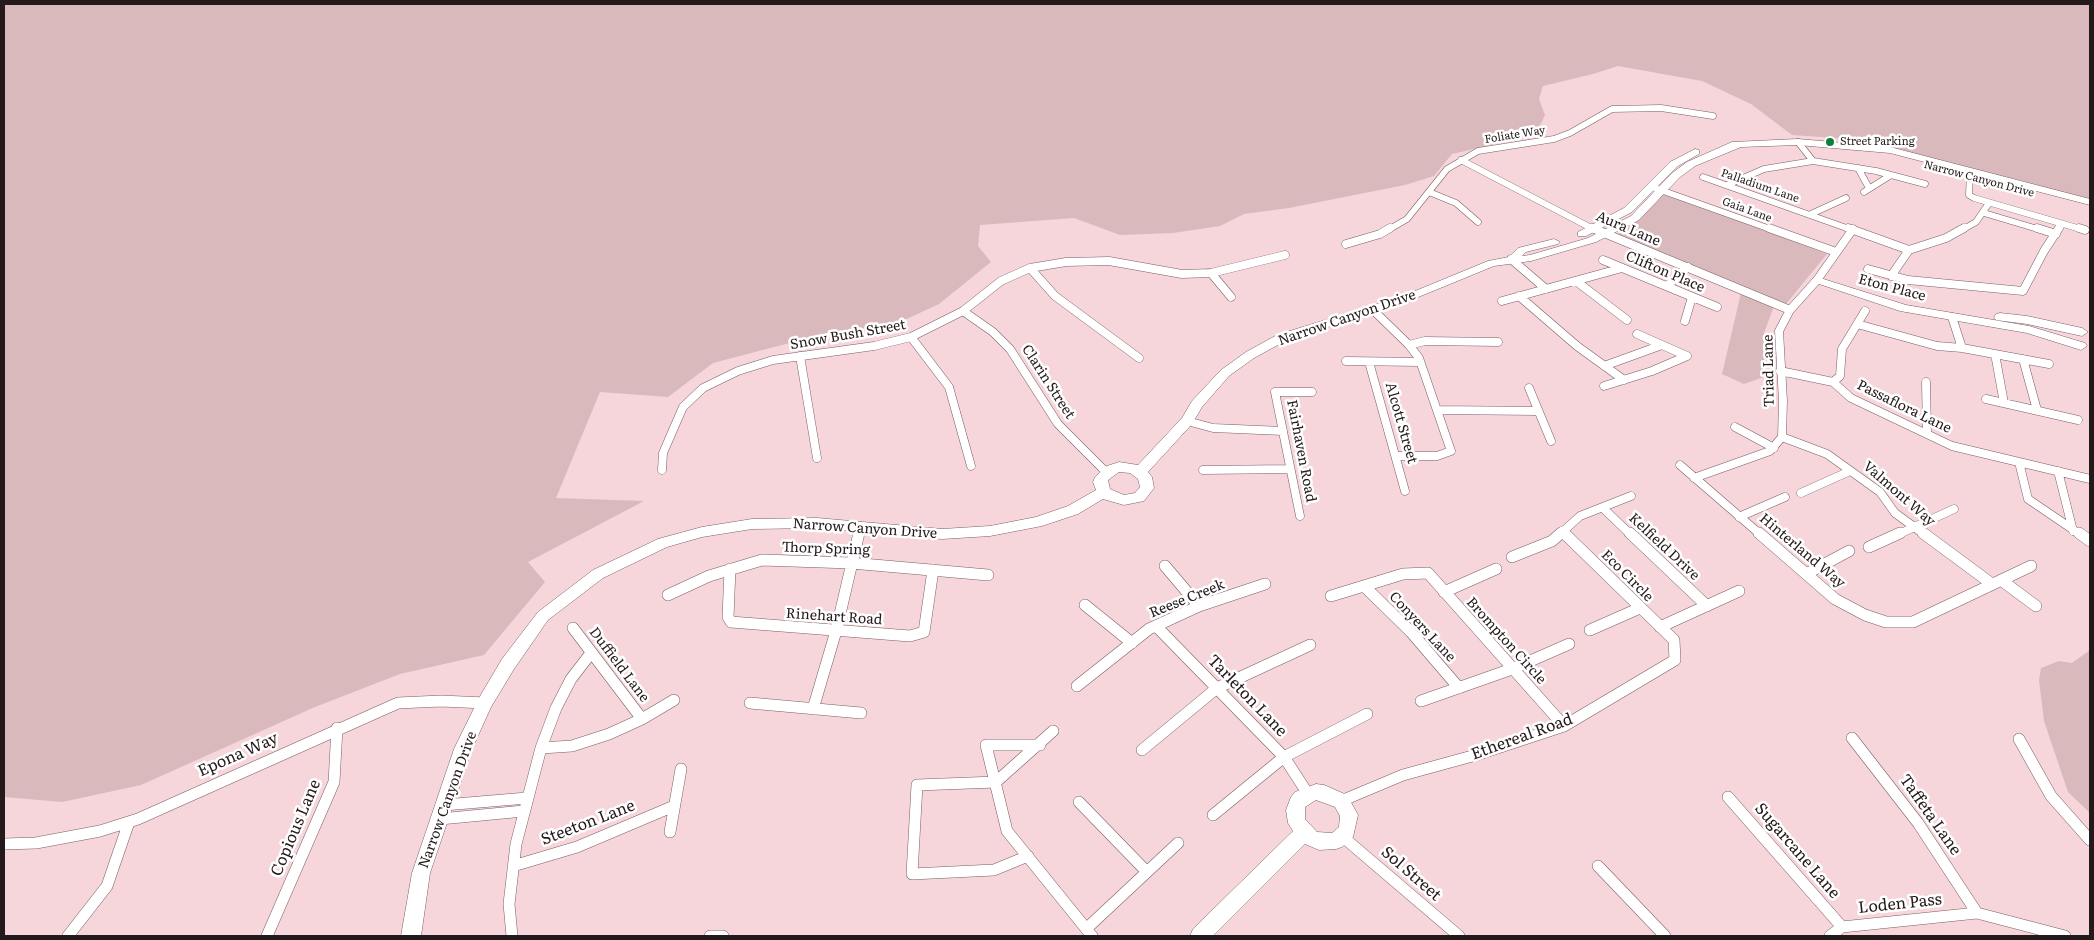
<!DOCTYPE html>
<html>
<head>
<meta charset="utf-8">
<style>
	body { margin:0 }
	#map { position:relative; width:2094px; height:940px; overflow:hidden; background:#f6d6da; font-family:Literata,serif }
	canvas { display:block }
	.frame { position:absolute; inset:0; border:5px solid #251a1b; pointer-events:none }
</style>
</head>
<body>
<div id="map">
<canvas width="2094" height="940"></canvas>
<div class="frame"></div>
</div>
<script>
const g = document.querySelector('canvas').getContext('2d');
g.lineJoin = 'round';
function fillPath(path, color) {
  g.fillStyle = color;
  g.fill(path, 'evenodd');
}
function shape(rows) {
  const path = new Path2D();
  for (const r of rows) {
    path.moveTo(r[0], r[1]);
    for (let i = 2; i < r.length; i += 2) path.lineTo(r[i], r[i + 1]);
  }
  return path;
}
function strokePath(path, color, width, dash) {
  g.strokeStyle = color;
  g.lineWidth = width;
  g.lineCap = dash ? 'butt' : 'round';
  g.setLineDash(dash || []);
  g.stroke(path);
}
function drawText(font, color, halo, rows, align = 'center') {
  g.font = font + ' Literata,serif';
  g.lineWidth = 5;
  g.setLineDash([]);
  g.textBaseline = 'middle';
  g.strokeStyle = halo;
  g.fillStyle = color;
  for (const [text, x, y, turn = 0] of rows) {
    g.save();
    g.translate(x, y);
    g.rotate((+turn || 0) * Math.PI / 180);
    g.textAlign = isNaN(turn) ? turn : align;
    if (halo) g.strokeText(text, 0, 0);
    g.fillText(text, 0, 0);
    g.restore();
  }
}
fillPath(shape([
	[4,4,2090,4,2090,202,2023,181,1961,167,1897,150,1835,138,1792,135,1751,104,1702,81,1618,66,1593,74,1543,86,1539,99,1545,115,1538,129,1517,139,1452,154,1434,176,1405,185,1289,208,1244,214,1220,226,1173,233,1120,235,1074,218,980,225,978,246,991,262,939,304,896,324,828,333,713,363,668,397,600,392,556,498,644,501,528,562,545,582,484,655,400,674,315,707,141,785,62,802,4,797],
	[1663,192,1827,254,1786,304,1617,235],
	[1741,293,1774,306,1764,333,1764,377,1744,384,1722,374],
	[2090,650,2090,813,2068,792,2044,721,2039,680,2041,668,2059,661,2072,663]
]), '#dab9bd');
const streetFar2 = shape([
	[1798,142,1813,161],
	[1461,160,1595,230],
	[1858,168,1869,188],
	[1970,172,1969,195,1974,198,2084,230],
	[1703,177,1852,230],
	[1727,185,1764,169,1813,161,1876,171,1925,184],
	[1655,188,1773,230],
	[1429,192,1456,203,1478,222],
	[1864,192,1891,175],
	[1984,213,2041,230],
	[1811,214,1846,198],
	[1388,230,1407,219,1447,169,1478,151,1554,139,1570,133,1612,109,1661,108,1713,116],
	[1962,230,1976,222,1989,203],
	[2058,230,2062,224]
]);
const streetFar1 = shape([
	[1592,228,1790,310],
	[1769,228,1836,252],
	[1848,228,1909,250],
	[2037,228,2056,234],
	[2079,228,2085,230],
	[1346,244,1380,234,1390,228],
	[1511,259,1546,289],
	[1603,260,1717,307],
	[1030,268,1055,296,1139,358],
	[1868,269,1908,280,2023,291,2044,251,2059,228],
	[1211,273,1231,297],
	[1891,276,1909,250,1946,238,1964,228],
	[1576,281,1627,320],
	[1667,286,1688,267],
	[1519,296,1577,346,1624,380],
	[1502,301,1622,268],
	[1372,309,1409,345,1419,358,1451,451,1437,456,1396,456],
	[963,311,993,332,1010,349,1058,424,1106,472],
	[1952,317,1962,348],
	[1685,321,1692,297],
	[1857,324,1937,346,1962,348,2049,364],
	[1637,334,1687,356],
	[911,337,949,387,971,466],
	[1409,345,1425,341,1498,342],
	[1995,354,2004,403],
	[800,356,817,458],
	[2023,359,2037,410],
	[1346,361,1420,362],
	[1369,362,1405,491],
	[1604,366,1662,345],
	[1780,371,1833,382,1851,398,1952,446,2090,479],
	[1833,382,1840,376,1842,349,1865,311],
	[1926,382,1927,434],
	[1604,386,1652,371,1687,356],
	[1529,388,1551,441],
	[1986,399,2078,420],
	[1438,410,1538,411],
	[1187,421,1213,428,1283,431],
	[1735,427,1774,448],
	[1782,437,1827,454,1880,492,1895,513,1925,535],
	[2019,462,2028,499,2081,535],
	[1680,465,1761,535],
	[662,470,663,453,683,407,703,388,738,371,773,360,874,346,911,337,963,311,1001,281,1030,268,1066,262,1109,261,1182,274,1211,273,1285,255],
	[1203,470,1290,469],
	[2058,471,2073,531],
	[1694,478,1770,451,1782,437,1783,401,1779,331,1790,310,1817,280,1853,229],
	[1801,493,1850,471],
	[1603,508,1631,535],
	[1300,516,1275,392,1312,392],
	[1739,517,1785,497],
	[1562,531,1566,535],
	[859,535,861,527],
	[1559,535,1580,516,1631,496],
	[1897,535,1954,509]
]);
const street = shape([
	[1630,533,1707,606],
	[1759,533,1835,599,1865,615,1886,622,1913,622,2031,566],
	[1923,533,1992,584],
	[2079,533,2090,541],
	[1869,547,1900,533],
	[1512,557,1552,541,1561,533],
	[1165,566,1199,606],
	[730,569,728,617,731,622,910,636,924,632,933,570],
	[1806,574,1849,551],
	[2001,580,2036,606],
	[1364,586,1411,632,1459,688],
	[1444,592,1496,569],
	[668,595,709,576,762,560,851,563,988,575],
	[1331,596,1403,574,1428,573,1564,726],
	[1085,605,1132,643],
	[1156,626,1284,757,1308,794],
	[1660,627,1739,591],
	[573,628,642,719],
	[1590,630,1640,608],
	[1077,686,1149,629,1199,606,1265,584],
	[1421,701,1512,669,1569,644],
	[750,703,861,713],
	[813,709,836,631,859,533],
	[1852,738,1918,823,1977,913],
	[2019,739,2051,796,2090,840],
	[1040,745,986,745,1007,831,1092,936],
	[541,748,572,746,609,734,642,719,674,700],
	[1142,750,1217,688,1310,645],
	[1728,797,1842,927],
	[1341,801,1403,775,1476,755,1564,726,1675,660,1674,640,1564,533],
	[1079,802,1147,872],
	[444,805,527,798],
	[1213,815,1284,757,1367,714],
	[440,819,524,811],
	[670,832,681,769],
	[1343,837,1459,936],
	[4,844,36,843,100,831,138,819,398,703,441,701,485,703],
	[1028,856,994,870,912,874,917,785,996,782,1053,731],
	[513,866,577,847,674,806],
	[1598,866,1665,936],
	[1086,929,1178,843],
	[68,936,107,886,129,822],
	[267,936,334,782,337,728],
	[512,936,509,904,516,844,541,748,556,708,571,679,591,653],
	[710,936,723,936],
	[1830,936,1842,927,1977,913,2065,936]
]);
const secondary = shape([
	[1798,139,1890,147,2090,199,2090,205,1890,153,1798,145,1741,147,1695,166,1679,178,1639,220,1596,242,1531,261,1494,266,1411,300,1285,341,1254,358,1229,376,1202,407,1192,424,1148,472,1152,477,1154,488,1144,501,1124,505,1103,499,1078,514,1042,526,990,536,942,539,817,528,752,529,702,537,667,547,603,578,548,620,514,669,491,707,472,749,430,873,421,936,401,936,412,873,454,749,479,698,502,659,538,612,593,570,658,539,702,527,752,519,817,518,942,529,990,526,1036,517,1068,506,1096,490,1093,482,1095,477,1107,466,1119,462,1138,465,1182,418,1192,401,1221,370,1246,352,1277,335,1403,296,1488,261,1509,257,1518,248,1554,239,1560,242,1558,244,1526,252,1522,256,1530,255,1588,238,1631,216,1671,174,1687,162,1732,142,1798,139],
	[1119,472,1130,473,1138,479,1140,487,1135,493,1124,495,1110,489,1108,480,1119,472],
	[1695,149,1699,150,1699,154,1678,166,1632,212,1586,236,1578,236,1578,232,1624,208,1670,162,1695,149],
	[1817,277,1906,305,2029,326,2085,343,2087,346,2081,350,2027,333,1900,311,1813,282,1811,280,1817,277],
	[2000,313,2027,316,2082,328,2088,332,2082,336,2027,324,1996,320,1994,317,1996,314,2000,313],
	[1316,784,1324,785,1347,795,1358,815,1353,837,1342,847,1336,849,1319,850,1305,844,1213,936,1190,936,1193,929,1293,831,1288,823,1286,810,1291,797,1295,792,1316,784],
	[1316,800,1335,807,1340,816,1339,827,1332,833,1317,832,1305,819,1305,807,1316,800]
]);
strokePath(streetFar2, '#7a5f62', 7);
strokePath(streetFar1, '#7a5f62', 9);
strokePath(street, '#7a5f62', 12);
strokePath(secondary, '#7a5f62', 1);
strokePath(streetFar2, '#fff', 6);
strokePath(streetFar1, '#fff', 8);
strokePath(street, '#fff', 11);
fillPath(secondary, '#fff');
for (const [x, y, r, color] of [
	[1830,142,5,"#0d8037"]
]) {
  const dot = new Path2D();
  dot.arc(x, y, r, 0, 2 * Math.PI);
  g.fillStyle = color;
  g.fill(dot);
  strokePath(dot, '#fff', 2);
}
drawText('11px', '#251a1b', '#fff', [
	["Foliate Way",1515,135,-9],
	["Narrow Canyon Drive",1979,179,15],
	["Palladium Lane",1760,186,19],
	["Gaia Lane",1747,210,20]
]);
drawText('11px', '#251a1b', '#fff', [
	["Street Parking",1840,142]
], 'left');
drawText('14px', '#251a1b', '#fff', [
	["Aura Lane",1628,229,23],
	["Clifton Place",1665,272,23],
	["Eton Place",1892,288,15],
	["Narrow Canyon Drive",1347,318,-19],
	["Snow Bush Street",848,335,-10],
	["Triad Lane",1769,371,-91],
	["Clarin Street",1048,382,57],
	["Passaflora Lane",1904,407,26],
	["Alcott Street",1401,423,74],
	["Fairhaven Road",1301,451,79],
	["Valmont Way",1899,494,41],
	["Narrow Canyon Drive",865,529,4],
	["Kelfield Drive",1664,547,43],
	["Thorp Spring",826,549,2],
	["Hinterland Way",1802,551,40],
	["Eco Circle",1627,576,45],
	["Reese Creek",1187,599,-22],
	["Rinehart Road",834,617,4],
	["Conyers Lane",1422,627,47],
	["Brompton Circle",1506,641,48],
	["Duffield Lane",619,665,53],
	["Narrow Canyon Drive",448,800,-70]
]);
drawText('16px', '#251a1b', '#fff', [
	["Tarleton Lane",1247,696,46],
	["Ethereal Road",1522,737,-20],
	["Epona Way",238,755,-24],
	["Taffeta Lane",1930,815,55],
	["Steeton Lane",588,823,-21],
	["Copious Lane",296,828,-67],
	["Sugarcane Lane",1797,851,49],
	["Sol Street",1411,874,41],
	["Loden Pass",1900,904,-6]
]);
</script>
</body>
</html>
